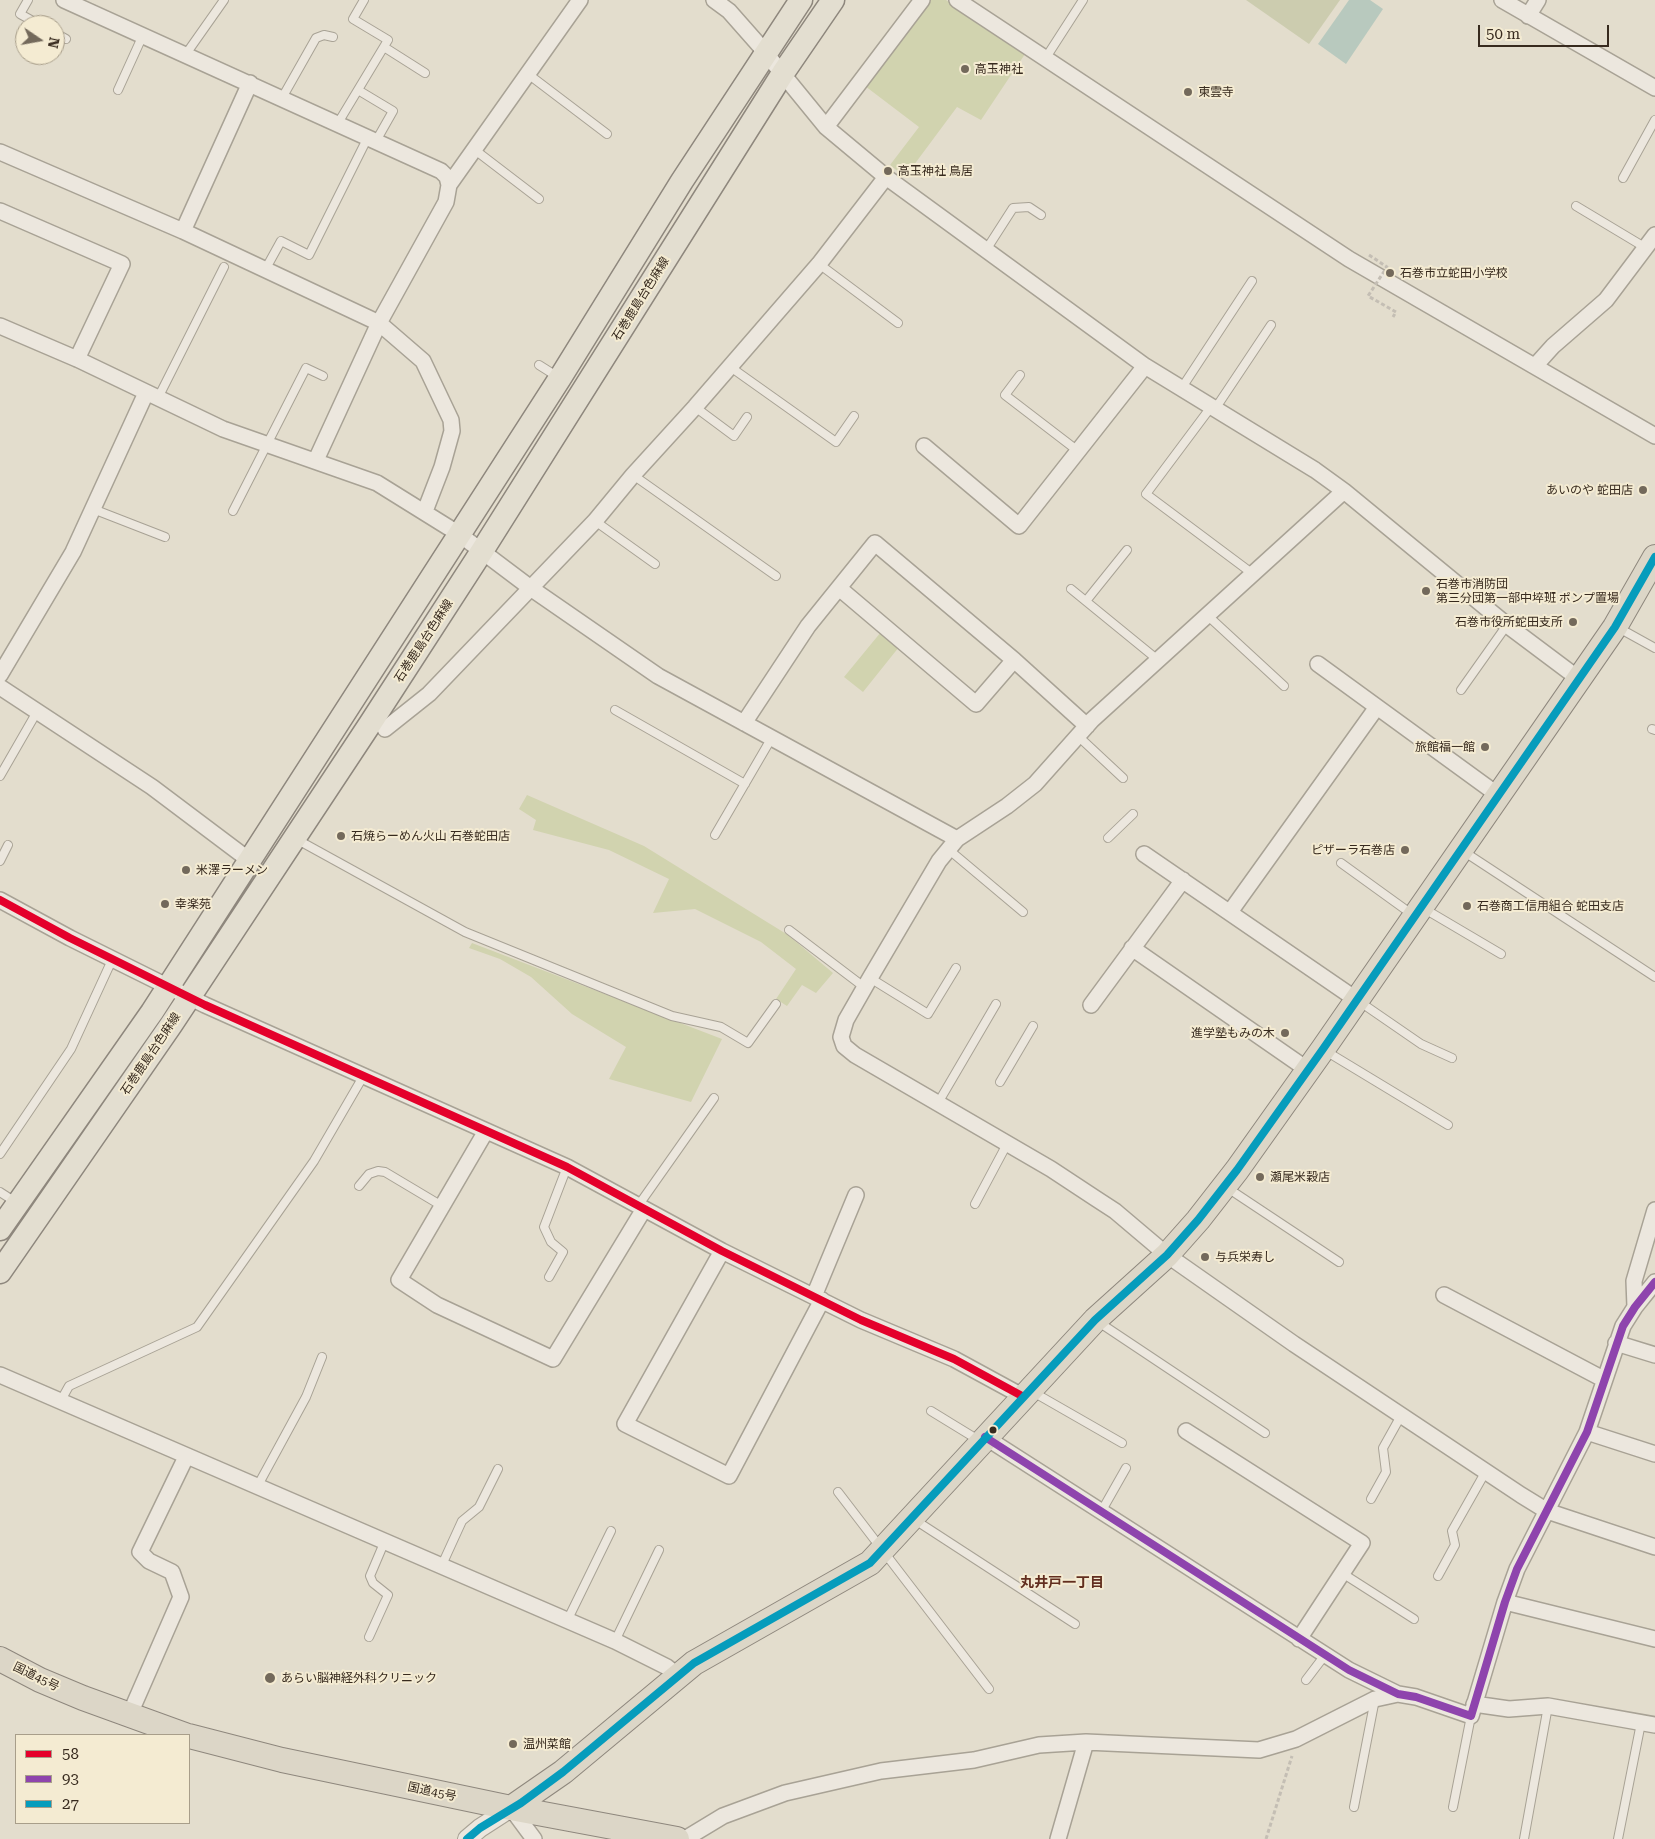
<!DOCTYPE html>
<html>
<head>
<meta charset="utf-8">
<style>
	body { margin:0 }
	#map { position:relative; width:1655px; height:1839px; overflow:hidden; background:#e3ddcd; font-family:"Roboto Serif",serif }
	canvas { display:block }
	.legend { position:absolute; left:15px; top:1734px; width:175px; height:90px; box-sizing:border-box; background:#f4ebd2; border:1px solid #a89e8a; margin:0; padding:6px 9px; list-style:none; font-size:15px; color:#372a1e }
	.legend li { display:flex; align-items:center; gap:10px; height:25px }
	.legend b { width:25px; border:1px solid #a89e8a }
	.north { position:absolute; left:15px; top:15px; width:50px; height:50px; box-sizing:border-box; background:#f4ebd2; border:1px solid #a89e8a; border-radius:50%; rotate:102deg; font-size:14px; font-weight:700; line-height:20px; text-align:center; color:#372a1e }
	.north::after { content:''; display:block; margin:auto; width:18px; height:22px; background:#73695b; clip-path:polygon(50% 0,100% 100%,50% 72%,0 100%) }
	.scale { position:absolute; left:1478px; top:25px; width:131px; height:22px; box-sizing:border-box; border:2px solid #372a1e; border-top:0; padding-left:6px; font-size:15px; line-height:18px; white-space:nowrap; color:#372a1e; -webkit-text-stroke:4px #f4ebd2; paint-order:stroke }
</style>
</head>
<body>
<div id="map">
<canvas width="1655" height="1839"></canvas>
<ul class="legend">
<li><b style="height:6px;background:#e4002b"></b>58</li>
<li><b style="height:6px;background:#8e44ad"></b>93</li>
<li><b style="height:6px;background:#069cbc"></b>27</li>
</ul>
<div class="north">N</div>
<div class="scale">50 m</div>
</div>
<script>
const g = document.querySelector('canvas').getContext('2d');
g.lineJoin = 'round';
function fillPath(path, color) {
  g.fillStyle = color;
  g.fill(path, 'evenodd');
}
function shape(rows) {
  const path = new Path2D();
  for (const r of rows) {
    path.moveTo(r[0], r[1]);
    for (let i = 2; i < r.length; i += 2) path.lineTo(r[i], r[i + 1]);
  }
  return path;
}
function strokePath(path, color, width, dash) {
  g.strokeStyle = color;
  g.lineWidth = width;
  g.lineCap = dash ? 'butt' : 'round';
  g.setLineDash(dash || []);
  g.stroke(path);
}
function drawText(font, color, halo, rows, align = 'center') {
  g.font = font + ' "Roboto Serif","Noto Sans JP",serif';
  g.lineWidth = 4;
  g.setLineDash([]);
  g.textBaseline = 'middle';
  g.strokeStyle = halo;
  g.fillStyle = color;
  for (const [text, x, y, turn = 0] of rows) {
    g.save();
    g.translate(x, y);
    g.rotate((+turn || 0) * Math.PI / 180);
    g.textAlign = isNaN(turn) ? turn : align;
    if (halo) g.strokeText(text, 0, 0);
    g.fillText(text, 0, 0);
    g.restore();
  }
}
fillPath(shape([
	[925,0,946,0,1025,54,981,120,957,107,905,177,890,165,919,127,865,86],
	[881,632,899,647,863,692,844,677],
	[527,795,644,846,788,935,833,973,816,993,802,985,787,1006,776,999,796,969,761,942,695,909,653,913,669,879,609,850,533,830,536,820,519,809],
	[472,943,722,1039,691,1102,609,1079,626,1047,572,1014,531,977,500,959,469,948]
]), '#d1d3af');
fillPath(shape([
	[1246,0,1340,0,1309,44]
]), '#ccccaf');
fillPath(shape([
	[1349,0,1370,0,1383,9,1346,64,1318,44]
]), '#b8c9be');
const service = shape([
	[28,0,20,14,40,25],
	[55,33,66,39],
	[384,47,425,73],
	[186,54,224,0],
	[1045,59,1083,0],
	[528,74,607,134],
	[118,90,143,35],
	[358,90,393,111,376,141],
	[282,98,316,38,324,35,333,37],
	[338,123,388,40,353,19,364,0],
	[475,150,539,199],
	[1623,178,1655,120],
	[1576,206,1646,248],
	[986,250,1013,208,1029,207,1041,215],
	[819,264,898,323],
	[265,270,281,241,309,255,368,137],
	[539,365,558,377],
	[729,366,836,442,854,416],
	[1020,375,1005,395,1078,451],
	[1181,389,1252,281],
	[158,398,224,267],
	[695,407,734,436,747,417],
	[1211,407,1146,494,1253,574],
	[1215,409,1271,325],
	[633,475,776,576],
	[93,509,165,537],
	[233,511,306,368,323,376],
	[595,521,655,564],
	[1071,589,1158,660],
	[1086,601,1127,550],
	[1207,615,1284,686],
	[1617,627,1655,648],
	[1461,690,1507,625],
	[615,710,745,784],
	[1652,729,1655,730],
	[1078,736,1123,778],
	[0,776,38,710],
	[715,835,771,739],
	[1108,838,1133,814],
	[296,839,465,932,672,1016,721,1027,748,1043,776,1004],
	[948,849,1023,912],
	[1463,851,1655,977],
	[0,861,8,845],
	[1341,863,1413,915],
	[1423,908,1501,954],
	[789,930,864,987],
	[870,978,928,1014,956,968],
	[1360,1002,1421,1044,1452,1058],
	[1324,1050,1448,1125],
	[1000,1082,1033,1026],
	[938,1103,996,1004],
	[0,1154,71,1049,112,960],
	[359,1186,369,1174,378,1171,385,1172,442,1206],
	[1226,1187,1339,1262],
	[0,1192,17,1203],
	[975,1204,1007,1144],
	[638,1206,714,1098],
	[549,1277,563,1252,551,1242,544,1227,567,1167],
	[1097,1321,1265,1433],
	[1033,1392,1122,1443],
	[60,1402,69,1386,197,1327,314,1161,364,1075],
	[931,1411,980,1441],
	[257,1487,306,1397,322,1357],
	[838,1492,989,1689],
	[1371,1499,1386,1472,1383,1448,1402,1414],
	[1101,1512,1126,1468],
	[915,1520,1075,1624],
	[441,1567,462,1521,479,1507,498,1469],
	[1342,1573,1414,1619],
	[1438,1576,1455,1545,1452,1531,1486,1471],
	[567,1621,611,1531],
	[369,1637,388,1595,373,1583,370,1576,384,1543],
	[615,1641,659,1550],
	[1306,1680,1325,1655],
	[1354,1807,1375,1699],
	[1453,1807,1471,1716],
	[1524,1839,1548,1706],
	[1618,1839,1641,1723]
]);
const minor = shape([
	[64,0,441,171,447,177,449,185],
	[714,0,729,11,759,45,826,127,886,177,1145,366,1315,470,1344,491,1507,625,1579,679],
	[957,0,1349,259,1655,436],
	[1502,0,1655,88],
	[1528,16,1538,0],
	[826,127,922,0],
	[0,152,183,231,379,323,423,361,451,420,452,431,442,467,425,511],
	[0,211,122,264,77,359],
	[183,231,250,83],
	[0,326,77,359,223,429,377,483,459,534,532,589,658,676,957,839],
	[1535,366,1553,346,1606,300,1655,235],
	[924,446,1019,526,1145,366],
	[316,460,379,323,446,202,449,185,580,0],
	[1344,491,1092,720,1035,784,1007,806,957,839,939,861,870,978,846,1020,841,1037,844,1046,855,1055,1051,1169,1095,1198,1115,1211,1167,1255,1294,1344,1521,1495,1547,1511,1655,1547],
	[839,588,976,704,1014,660],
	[1318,664,1498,795],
	[0,675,73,552,146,393],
	[0,687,152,787,249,860],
	[744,723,808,626,875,543,1014,660,1087,726],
	[385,729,429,694,595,521,633,475,695,407,819,264,886,177],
	[1144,854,1357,1000],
	[0,900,70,938,205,1005,567,1167,722,1251,861,1320,954,1359,1022,1396],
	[1230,912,1377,707],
	[1132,948,1308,1070],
	[1091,1005,1183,880],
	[486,1131,399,1280,437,1305,553,1359,644,1209],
	[722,1251,625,1424,729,1476,822,1300],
	[1444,1295,1603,1379],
	[814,1296,856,1195],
	[1635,1307,1634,1281,1655,1210],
	[1616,1343,1655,1355],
	[0,1375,615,1641,667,1667,677,1675],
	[1186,1431,1362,1543,1299,1639],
	[1587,1432,1655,1454],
	[985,1437,1349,1670,1398,1694,1416,1697,1471,1716,1505,1602,1517,1569,1587,1432,1623,1326,1635,1307,1655,1282],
	[1505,1602,1655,1639],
	[1474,1704,1509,1709,1548,1706,1655,1725],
	[129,1716,181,1597,172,1572,149,1561,140,1552,186,1457],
	[511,1808,534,1839],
	[685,1839,723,1816,785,1793,881,1771,974,1760,1039,1745,1086,1742,1259,1750,1296,1739,1375,1699,1398,1694],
	[1058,1839,1086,1742]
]);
const tertiary = shape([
	[467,1839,480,1828,511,1808]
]);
const primary = shape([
	[0,1229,152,1012,560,378,682,181,801,0],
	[0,1272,171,1025,370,724,482,551,783,73,833,0]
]);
const trunk = shape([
	[0,1659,40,1680,83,1698,185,1735],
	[189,1736,282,1760,511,1808,677,1839],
	[511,1808,563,1772,694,1663,870,1563,1095,1320,1167,1255,1198,1220,1237,1170,1323,1049,1615,627,1655,557]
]);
strokePath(service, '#a8a295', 10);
strokePath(minor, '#a8a295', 18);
strokePath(tertiary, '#a8a295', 20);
strokePath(primary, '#8e877d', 25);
strokePath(trunk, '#8e877d', 26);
strokePath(shape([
	[1266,1839,1292,1756]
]), '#c4beb4', 3, [4, 2.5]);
strokePath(service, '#ece7de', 8);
strokePath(minor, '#ece7de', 15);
strokePath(tertiary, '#ece7de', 18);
strokePath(primary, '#e3ded0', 22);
strokePath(trunk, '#dcd6c7', 24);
strokePath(shape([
	[1369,255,1387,267,1368,296,1396,312,1393,317]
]), '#c4beb4', 3, [4, 2.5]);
strokePath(shape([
	[0,900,70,938,205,1005,567,1167,722,1251,861,1320,954,1359,1022,1396]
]), '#e4002b', 8);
strokePath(shape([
	[985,1437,1349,1670,1398,1694,1416,1697,1471,1716,1505,1602,1517,1569,1587,1432,1623,1326,1635,1307,1655,1282]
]), '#8e44ad', 8);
strokePath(shape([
	[467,1839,480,1828,521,1803,563,1772,694,1663,870,1563,1095,1320,1167,1255,1198,1220,1237,1170,1323,1049,1615,627,1655,557]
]), '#069cbc', 8);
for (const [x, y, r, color] of [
	[965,69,5,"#73695b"],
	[1188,92,5,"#73695b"],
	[888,171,5,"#73695b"],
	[1390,273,5,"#73695b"],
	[1643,490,5,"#73695b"],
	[1426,591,5,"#73695b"],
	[1573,622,5,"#73695b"],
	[1485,747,5,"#73695b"],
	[341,836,5,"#73695b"],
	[1405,850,5,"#73695b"],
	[186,870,5,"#73695b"],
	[165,904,5,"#73695b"],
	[1467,906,5,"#73695b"],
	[1285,1033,5,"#73695b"],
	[1260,1177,5,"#73695b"],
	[1205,1257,5,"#73695b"],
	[993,1430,4.5,"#372a1e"],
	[270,1678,6,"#73695b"],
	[513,1744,5,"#73695b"]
]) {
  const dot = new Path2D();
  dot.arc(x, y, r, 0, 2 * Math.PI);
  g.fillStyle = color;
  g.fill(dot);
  strokePath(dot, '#f4ebd2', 2);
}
drawText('12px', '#372a1e', '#f4ebd2', [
	["高玉神社",975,69],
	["東雲寺",1198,92],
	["高玉神社 鳥居",898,171],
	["石巻市立蛇田小学校",1400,273],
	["あいのや 蛇田店",1633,490,"right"],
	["石巻市消防団",1436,584],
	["第三分団第一部中埣班 ポンプ置場",1436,598],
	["石巻市役所蛇田支所",1563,622,"right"],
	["旅館福一館",1475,747,"right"],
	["石焼らーめん火山 石巻蛇田店",351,836],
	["ピザーラ石巻店",1395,850,"right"],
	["米澤ラーメン",196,870],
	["幸楽苑",175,904],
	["石巻商工信用組合 蛇田支店",1477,906],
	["進学塾もみの木",1275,1033,"right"],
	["瀬尾米穀店",1270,1177],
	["与兵栄寿し",1215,1257],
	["あらい脳神経外科クリニック",281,1678],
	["温州菜館",523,1744]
], 'left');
drawText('12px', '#372a1e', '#f4ebd2', [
	["石巻鹿島台色麻線",641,299,-58],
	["石巻鹿島台色麻線",424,641,-57],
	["石巻鹿島台色麻線",151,1054,-56],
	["国道45号",36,1677,26],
	["国道45号",432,1792,12]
]);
drawText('bold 14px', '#622e1f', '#f4ebd2', [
	["丸井戸一丁目",1062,1583]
]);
</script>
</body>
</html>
